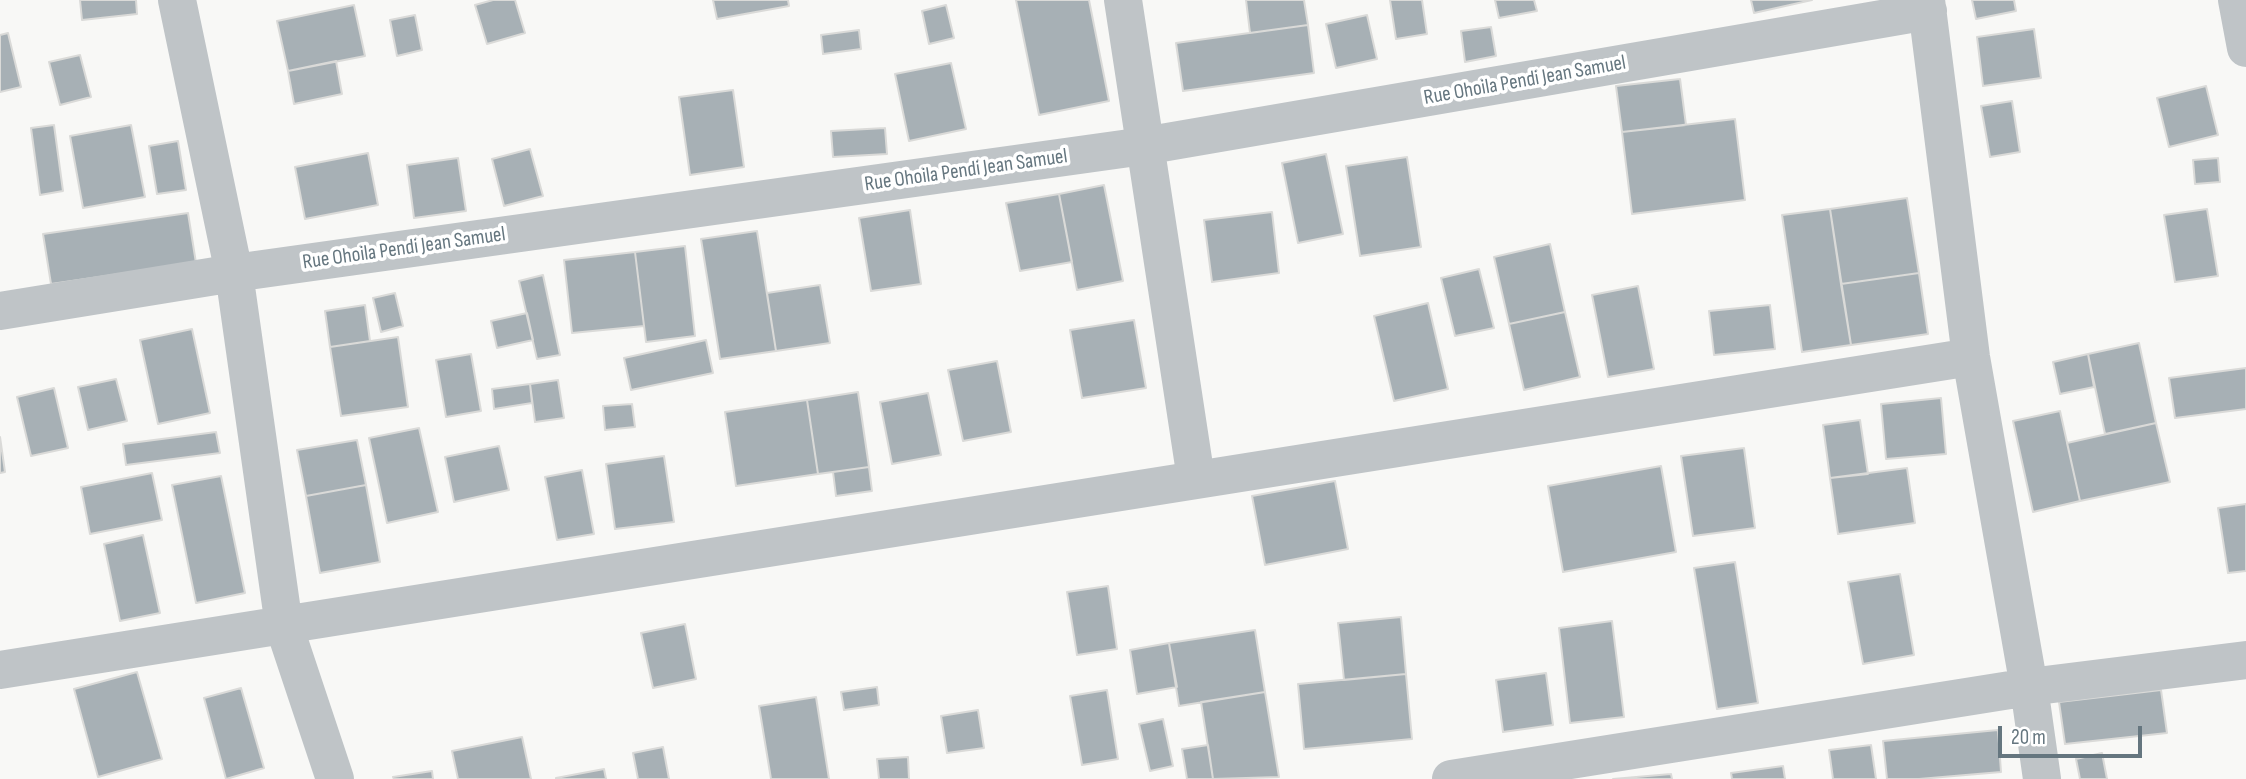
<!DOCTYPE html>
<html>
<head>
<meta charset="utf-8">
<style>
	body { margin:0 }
	#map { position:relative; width:2246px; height:779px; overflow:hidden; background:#f8f8f6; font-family:"Sofia Sans Condensed",sans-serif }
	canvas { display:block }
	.scale { position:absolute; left:1998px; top:726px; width:144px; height:32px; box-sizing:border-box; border:4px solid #65767f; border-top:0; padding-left:9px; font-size:21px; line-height:24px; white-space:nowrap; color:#65767f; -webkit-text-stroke:5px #fff; paint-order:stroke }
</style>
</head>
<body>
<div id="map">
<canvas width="2246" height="779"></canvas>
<div class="scale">20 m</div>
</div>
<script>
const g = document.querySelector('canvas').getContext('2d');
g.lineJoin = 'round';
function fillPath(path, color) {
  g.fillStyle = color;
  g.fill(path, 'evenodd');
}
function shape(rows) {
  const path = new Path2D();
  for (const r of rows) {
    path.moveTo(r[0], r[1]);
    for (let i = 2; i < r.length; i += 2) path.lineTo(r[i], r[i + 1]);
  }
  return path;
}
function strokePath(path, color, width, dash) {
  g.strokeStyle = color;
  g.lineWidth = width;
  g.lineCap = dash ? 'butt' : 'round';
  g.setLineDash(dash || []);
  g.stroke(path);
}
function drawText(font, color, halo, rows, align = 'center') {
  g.font = font + ' "Sofia Sans Condensed",sans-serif';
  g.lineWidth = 7;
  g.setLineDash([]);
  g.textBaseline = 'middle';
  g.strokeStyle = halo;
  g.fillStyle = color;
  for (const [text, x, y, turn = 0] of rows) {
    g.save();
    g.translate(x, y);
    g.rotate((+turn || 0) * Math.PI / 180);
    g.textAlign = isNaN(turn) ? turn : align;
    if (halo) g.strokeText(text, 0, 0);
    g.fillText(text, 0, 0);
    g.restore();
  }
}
const building = shape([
	[80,0,136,0,137,14,82,20,80,0],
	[493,0,515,0,525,33,487,44,475,5,493,0],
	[713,0,788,0,789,6,717,19,713,0],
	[1016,0,1089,0,1109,101,1039,115,1016,0],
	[1246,0,1304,0,1308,25,1250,33,1246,0],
	[1390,0,1422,0,1427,34,1396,39,1390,0],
	[1495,0,1534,0,1537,11,1499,18,1495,0],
	[1751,0,1812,0,1754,13,1751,0],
	[1972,0,2014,0,2016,11,1976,19,1972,0],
	[354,5,365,56,288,71,277,21,354,5],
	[946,5,954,38,929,44,922,11,946,5],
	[415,15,422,50,397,56,390,20,415,15],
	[1367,15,1377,59,1336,68,1326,24,1367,15],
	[1308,25,1314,73,1183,91,1176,43,1308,25],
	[1491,27,1496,56,1465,62,1461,31,1491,27],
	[2034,29,2041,78,1983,86,1977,37,2034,29],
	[859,30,861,49,823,54,821,35,859,30],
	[8,33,21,87,0,92,0,35,8,33],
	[80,55,91,97,60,105,49,62,80,55],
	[336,61,342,94,294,104,288,71,336,61],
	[951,63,966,129,909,141,895,74,951,63],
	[1680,79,1686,125,1622,132,1616,86,1680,79],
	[2206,86,2218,135,2169,147,2157,98,2206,86],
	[733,90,744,167,690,175,679,97,733,90],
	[2012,101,2020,152,1990,157,1981,106,2012,101],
	[1735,119,1745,200,1632,214,1622,132,1735,119],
	[54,125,63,191,40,195,31,128,54,125],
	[131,125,145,197,83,208,70,136,131,125],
	[885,128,887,154,833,157,831,131,885,128],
	[178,141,186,190,157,194,149,146,178,141],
	[530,149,543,196,504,206,492,159,530,149],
	[368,153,378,205,305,219,295,167,368,153],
	[1326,154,1343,234,1298,243,1282,163,1326,154],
	[1407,157,1421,247,1360,256,1346,166,1407,157],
	[458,158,466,211,414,218,407,165,458,158],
	[2218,158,2220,182,2195,184,2193,160,2218,158],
	[1104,185,1123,281,1077,290,1059,194,1104,185],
	[1059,194,1072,262,1020,271,1006,203,1059,194],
	[1907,198,1919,273,1841,284,1830,209,1907,198],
	[1830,209,1851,345,1802,352,1782,215,1830,209],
	[2207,209,2218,276,2175,282,2164,215,2207,209],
	[910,210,921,284,871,291,859,218,910,210],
	[1272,212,1279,273,1212,282,1204,220,1272,212],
	[188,213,196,263,51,284,43,234,188,213],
	[757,231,776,351,720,359,701,239,757,231],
	[1550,244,1565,312,1509,324,1494,257,1550,244],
	[685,246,695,336,646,342,635,252,685,246],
	[635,252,644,326,572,333,564,260,635,252],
	[1479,269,1494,328,1455,336,1441,278,1479,269],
	[1919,273,1928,334,1851,345,1841,284,1919,273],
	[543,275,560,355,537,359,519,281,543,275],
	[820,285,830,343,776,351,767,293,820,285],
	[1638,286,1654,369,1608,377,1592,295,1638,286],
	[395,293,403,326,381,332,373,298,395,293],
	[1428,303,1448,389,1394,401,1374,316,1428,303],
	[365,305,370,341,330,347,325,311,365,305],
	[1770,305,1775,349,1714,355,1709,311,1770,305],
	[1565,312,1580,377,1524,390,1509,324,1565,312],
	[527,313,533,340,497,348,491,321,527,313],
	[1134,320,1146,388,1082,398,1070,330,1134,320],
	[192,329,210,413,158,424,140,340,192,329],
	[398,337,408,407,341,416,330,347,398,337],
	[706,340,713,373,631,390,624,358,706,340],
	[2139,343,2156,423,2105,434,2088,354,2139,343],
	[471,354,481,411,446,417,436,360,471,354],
	[2088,354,2094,387,2060,394,2053,362,2088,354],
	[997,361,1011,432,963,441,948,370,997,361],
	[2246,368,2246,409,2175,418,2169,378,2246,368],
	[116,379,127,421,88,430,78,387,116,379],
	[558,380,564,418,535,422,530,384,558,380],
	[530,384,532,403,494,409,492,389,530,384],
	[54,388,68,448,31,456,17,397,54,388],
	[858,392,869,467,818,474,807,400,858,392],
	[928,393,941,455,892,464,880,402,928,393],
	[1941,398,1946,454,1886,459,1881,404,1941,398],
	[807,400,818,474,736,486,725,412,807,400],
	[632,404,635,427,605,430,603,406,632,404],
	[2060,411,2080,501,2033,512,2013,421,2060,411],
	[1860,420,1868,474,1830,478,1823,425,1860,420],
	[2156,423,2170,482,2080,501,2067,443,2156,423],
	[419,428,438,512,387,523,369,438,419,428],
	[216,432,220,453,126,465,123,444,216,432],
	[0,437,5,472,0,473,0,437],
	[357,440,366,485,306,496,297,450,357,440],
	[499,446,509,490,454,502,445,457,499,446],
	[1744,448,1755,528,1693,536,1681,456,1744,448],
	[664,456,674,522,615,529,606,464,664,456],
	[1661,466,1676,552,1563,572,1548,486,1661,466],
	[869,467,872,491,836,496,833,472,869,467],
	[1907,468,1915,523,1838,534,1830,478,1907,468],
	[582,470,594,534,557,540,545,477,582,470],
	[152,473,162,520,90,534,81,487,152,473],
	[221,476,245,593,196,603,172,485,221,476],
	[1335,481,1348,549,1265,565,1252,496,1335,481],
	[366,485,380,562,320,573,306,496,366,485],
	[2246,504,2246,571,2228,573,2218,508,2246,504],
	[143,535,160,613,120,621,104,544,143,535],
	[1735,562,1758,703,1717,709,1694,568,1735,562],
	[1900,574,1914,655,1863,664,1848,582,1900,574],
	[1108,586,1117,649,1077,655,1067,592,1108,586],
	[1401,617,1406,674,1344,680,1338,623,1401,617],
	[1612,621,1624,717,1570,723,1559,628,1612,621],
	[685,624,696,679,653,688,641,633,685,624],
	[1255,630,1265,692,1179,706,1169,643,1255,630],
	[1169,643,1177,687,1137,694,1130,650,1169,643],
	[137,672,162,759,98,777,74,689,137,672],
	[1546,673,1553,725,1503,732,1496,680,1546,673],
	[1406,674,1412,739,1304,749,1298,684,1406,674],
	[877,687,879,705,844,710,841,692,877,687],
	[241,688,264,768,226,779,204,698,241,688],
	[1107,690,1118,759,1082,765,1070,696,1107,690],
	[2161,690,2167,733,2065,744,2059,702,2161,690],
	[1265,692,1279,777,1213,779,1201,702,1265,692],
	[816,697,829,779,771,779,759,706,816,697],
	[978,710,984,748,947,753,941,716,978,710],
	[1163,719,1173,766,1150,771,1139,724,1163,719],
	[1998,730,2001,772,1919,779,1887,779,1883,741,1998,730],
	[522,737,531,779,458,779,452,751,522,737],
	[1208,745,1213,779,1187,779,1182,749,1208,745],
	[1871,745,1876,779,1833,779,1829,750,1871,745],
	[663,747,669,779,638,779,633,753,663,747],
	[2102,753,2107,779,2080,779,2076,759,2102,753],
	[908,757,909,779,879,779,877,759,908,757],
	[1783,766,1785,779,1732,779,1731,773,1783,766],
	[604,769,606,779,556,779,556,778,604,769],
	[432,771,433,779,394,779,393,777,432,771],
	[1671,774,1672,779,1613,779,1671,774]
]);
fillPath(building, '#a7b0b5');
strokePath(building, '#dadad8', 2);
strokePath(shape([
	[177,0,234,273,284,626,335,779],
	[1123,0,1196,479],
	[1926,0,1971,357,2029,687,2042,779],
	[2237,0,2246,48],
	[0,311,234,273,1144,146,1928,11],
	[0,670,1971,357],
	[1451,779,2029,687,2246,660]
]), '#bfc4c7', 38);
drawText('21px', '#65767f', '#fff', [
	["Rue Ohoila Pendi Jean Samuel",1525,81,-10],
	["Rue Ohoila Pendi Jean Samuel",966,171,-8],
	["Rue Ohoila Pendi Jean Samuel",404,249,-8]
]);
</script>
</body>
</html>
